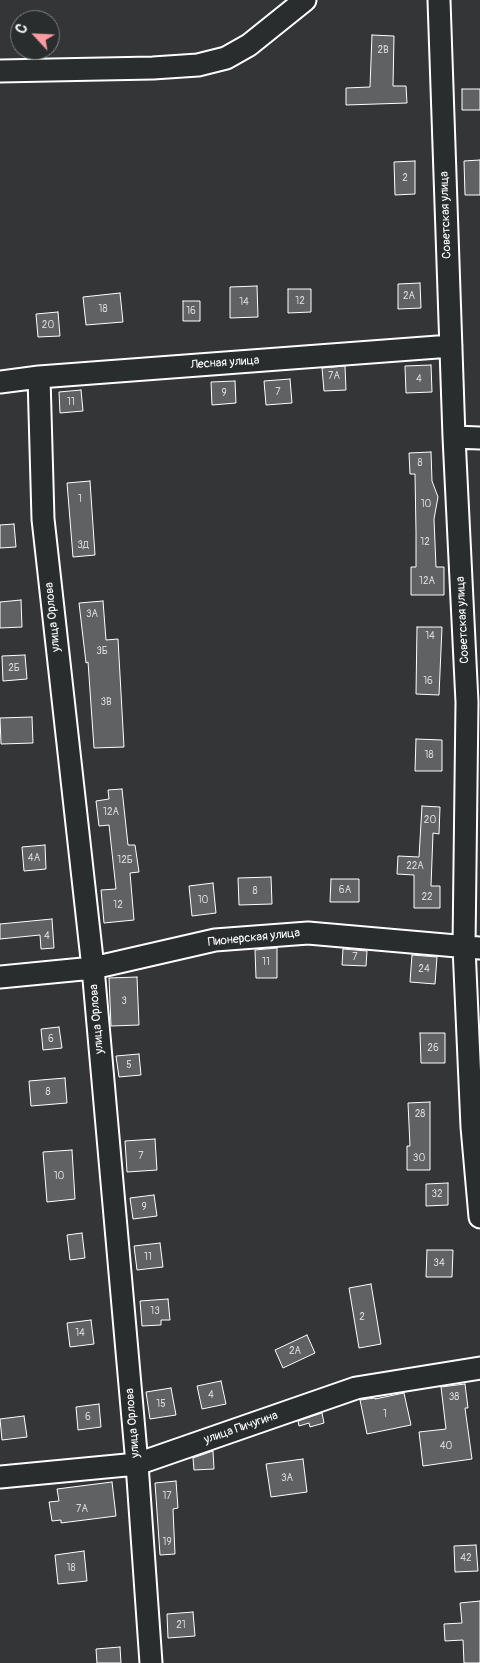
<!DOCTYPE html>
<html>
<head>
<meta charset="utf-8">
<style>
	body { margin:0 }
	#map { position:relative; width:480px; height:1663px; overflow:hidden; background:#333536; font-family:Pangolin,sans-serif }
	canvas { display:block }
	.north { position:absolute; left:10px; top:10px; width:50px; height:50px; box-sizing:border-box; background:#2a2d2e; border:1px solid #7f8182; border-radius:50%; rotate:295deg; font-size:14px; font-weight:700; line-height:20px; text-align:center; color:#fff }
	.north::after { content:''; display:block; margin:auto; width:18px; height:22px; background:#ff9aa2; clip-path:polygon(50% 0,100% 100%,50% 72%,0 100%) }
</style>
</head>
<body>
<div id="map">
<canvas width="480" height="1663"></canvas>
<div class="north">С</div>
</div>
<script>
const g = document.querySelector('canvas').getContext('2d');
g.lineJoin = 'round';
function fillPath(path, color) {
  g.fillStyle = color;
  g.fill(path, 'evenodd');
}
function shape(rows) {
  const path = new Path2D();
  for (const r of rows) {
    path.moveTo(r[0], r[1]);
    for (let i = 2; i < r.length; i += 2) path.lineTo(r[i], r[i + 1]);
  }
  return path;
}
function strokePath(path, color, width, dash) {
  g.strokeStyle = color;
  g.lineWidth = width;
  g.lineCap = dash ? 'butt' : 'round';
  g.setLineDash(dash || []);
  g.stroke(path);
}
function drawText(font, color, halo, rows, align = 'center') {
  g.font = font + ' Pangolin,sans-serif';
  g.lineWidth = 5;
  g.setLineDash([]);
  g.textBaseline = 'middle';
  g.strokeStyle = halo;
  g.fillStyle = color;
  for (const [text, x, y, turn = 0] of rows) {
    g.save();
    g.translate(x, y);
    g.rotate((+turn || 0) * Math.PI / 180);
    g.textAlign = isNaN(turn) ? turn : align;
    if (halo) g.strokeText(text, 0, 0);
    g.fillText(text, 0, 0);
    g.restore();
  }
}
const building = shape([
	[372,35,394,36,393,86,406,86,407,103,346,105,346,88,370,87,372,35],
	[462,89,480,89,480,110,462,110,462,89],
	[480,160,480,195,465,195,464,161,480,160],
	[415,161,415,194,395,195,394,162,415,161],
	[420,283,421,308,398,309,398,284,420,283],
	[257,286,258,317,230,318,230,287,257,286],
	[288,289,311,289,311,312,288,313,288,289],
	[120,293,123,322,86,325,83,297,120,293],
	[183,301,200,301,200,321,183,321,183,301],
	[58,312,60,336,38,337,36,314,58,312],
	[431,365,432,392,406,393,405,366,431,365],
	[345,366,346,390,324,391,322,368,345,366],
	[290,379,292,403,266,405,264,381,290,379],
	[235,381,236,403,212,405,211,382,235,381],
	[81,390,83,411,60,413,59,392,81,390],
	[431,452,432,481,438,497,434,519,436,567,444,567,444,595,411,595,411,567,416,567,416,532,415,474,410,474,409,453,431,452],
	[90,481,95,555,73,557,67,483,90,481],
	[14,524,16,547,0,548,0,525,14,524],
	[21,600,22,627,0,628,0,602,21,600],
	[103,601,106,640,118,639,124,747,94,748,88,662,86,663,79,603,103,601],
	[417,627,442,627,439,695,416,694,417,627],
	[25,655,27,679,3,681,2,656,25,655],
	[32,717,33,743,1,744,0,718,32,717],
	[416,739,442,740,442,771,415,771,416,739],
	[122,789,128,845,135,845,139,872,130,873,134,920,104,923,101,890,116,889,109,825,99,826,96,801,109,799,108,790,122,789],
	[422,806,440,807,439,834,433,833,431,886,440,886,440,908,414,908,414,875,397,874,398,856,419,857,422,806],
	[45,845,46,869,24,871,22,847,45,845],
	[271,877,272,904,239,905,238,878,271,877],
	[331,879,359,879,359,902,330,902,331,879],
	[213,883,216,913,192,916,189,886,213,883],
	[52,919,54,948,41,949,40,935,0,939,0,924,52,919],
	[277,948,277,978,256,978,255,950,277,948],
	[343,949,367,951,366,966,342,965,343,949],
	[412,955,437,957,435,984,410,982,412,955],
	[137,977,139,1025,111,1026,109,978,137,977],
	[59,1027,62,1048,43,1050,41,1029,59,1027],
	[420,1033,445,1033,445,1063,421,1063,420,1033],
	[139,1054,141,1075,119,1077,116,1056,139,1054],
	[65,1078,67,1103,31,1106,29,1081,65,1078],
	[430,1102,430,1170,407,1170,407,1146,410,1146,408,1103,430,1102],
	[155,1139,157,1170,127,1172,125,1141,155,1139],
	[72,1150,75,1199,47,1202,43,1152,72,1150],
	[448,1183,448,1205,426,1206,426,1184,448,1183],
	[154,1195,157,1216,133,1219,130,1198,154,1195],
	[82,1233,85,1258,70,1260,67,1235,82,1233],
	[160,1243,163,1267,137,1270,134,1246,160,1243],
	[427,1250,453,1250,452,1277,426,1277,427,1250],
	[371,1284,381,1344,359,1348,349,1288,371,1284],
	[168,1299,170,1320,161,1320,161,1325,142,1326,140,1301,168,1299],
	[91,1320,94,1344,70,1347,67,1323,91,1320],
	[307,1335,315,1353,283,1368,275,1350,307,1335],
	[221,1381,226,1404,202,1409,197,1386,221,1381],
	[465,1384,468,1408,465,1408,472,1459,423,1466,419,1432,446,1429,441,1387,465,1384],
	[171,1388,176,1415,150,1419,146,1392,171,1388],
	[404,1393,411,1425,367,1434,360,1400,375,1398,375,1399,404,1393],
	[99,1404,101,1427,78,1430,76,1407,99,1404],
	[322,1413,324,1423,310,1427,309,1423,299,1426,298,1421,322,1413],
	[24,1416,27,1437,2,1440,0,1419,24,1416],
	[213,1451,214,1469,194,1470,193,1458,213,1451],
	[303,1459,307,1492,271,1497,266,1464,303,1459],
	[176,1481,178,1508,173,1509,175,1554,160,1555,155,1483,176,1481],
	[112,1482,116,1516,61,1523,61,1520,52,1521,49,1502,59,1501,57,1489,112,1482],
	[476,1545,478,1571,455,1572,454,1546,476,1545],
	[84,1551,87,1581,58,1584,55,1555,84,1551],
	[480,1601,480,1663,464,1663,463,1640,445,1641,444,1624,462,1623,460,1603,480,1601],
	[193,1612,195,1636,168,1638,167,1614,193,1612],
	[120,1647,121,1663,97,1663,96,1649,120,1647]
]);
fillPath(building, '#5f6162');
strokePath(building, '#fff', 1);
const minor = shape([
	[439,0,454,437,467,702,464,947,472,1127,480,1217],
	[0,71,153,68,198,65,226,58,249,45,305,0],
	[39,377,43,519,93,968,137,1464,151,1663],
	[0,382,39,377,451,346],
	[454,437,480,438],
	[0,977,93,968,215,940,308,933,480,948],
	[0,1477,137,1464,356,1388,480,1368]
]);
strokePath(minor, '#fff', 25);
strokePath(minor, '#2a2d2e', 21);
drawText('10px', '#d7d8d8', null, [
	["2В",383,50],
	["2",405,178],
	["2А",409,296],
	["12",300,301],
	["14",244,302],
	["18",103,309],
	["16",191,311],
	["20",48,325],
	["7А",334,376],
	["4",419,379],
	["7",278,392],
	["9",224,393],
	["11",71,402],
	["8",420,463],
	["1",80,499],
	["10",426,504],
	["12",425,542],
	["3Д",83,545],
	["12А",427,581],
	["3А",92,614],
	["14",430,636],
	["3Б",102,651],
	["2Б",14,668],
	["16",428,681],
	["3В",106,702],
	["18",429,755],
	["12А",111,812],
	["20",430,820],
	["4А",34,858],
	["12Б",125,860],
	["22А",415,866],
	["6А",345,890],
	["8",255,891],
	["22",427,897],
	["10",203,900],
	["12",118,905],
	["4",47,936],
	["7",355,957],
	["11",266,962],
	["24",424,969],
	["3",124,1001],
	["6",51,1039],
	["26",433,1048],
	["5",129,1065],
	["8",48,1092],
	["28",420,1114],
	["7",141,1156],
	["30",419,1158],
	["10",59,1176],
	["32",437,1194],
	["9",144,1207],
	["11",148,1257],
	["34",439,1263],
	["13",155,1311],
	["2",362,1317],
	["14",80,1333],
	["2А",295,1351],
	["4",211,1395],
	["38",454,1397],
	["15",161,1404],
	["1",385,1414],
	["6",88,1417],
	["40",446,1446],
	["3А",287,1478],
	["17",167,1496],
	["7А",82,1509],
	["19",167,1542],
	["42",466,1558],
	["18",71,1568],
	["21",181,1625]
]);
drawText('12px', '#fff', '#2a2d2e', [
	["Советская улица",446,215,-92],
	["Лесная улица",225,363,-4],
	["улица Орлова",53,617,-96],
	["Советская улица",463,620,-93],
	["Пионерская улица",254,938,-6],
	["улица Орлова",97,1019,-95],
	["улица Орлова",133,1423,-95],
	["улица Пичугина",241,1428,-19]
]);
</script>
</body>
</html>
